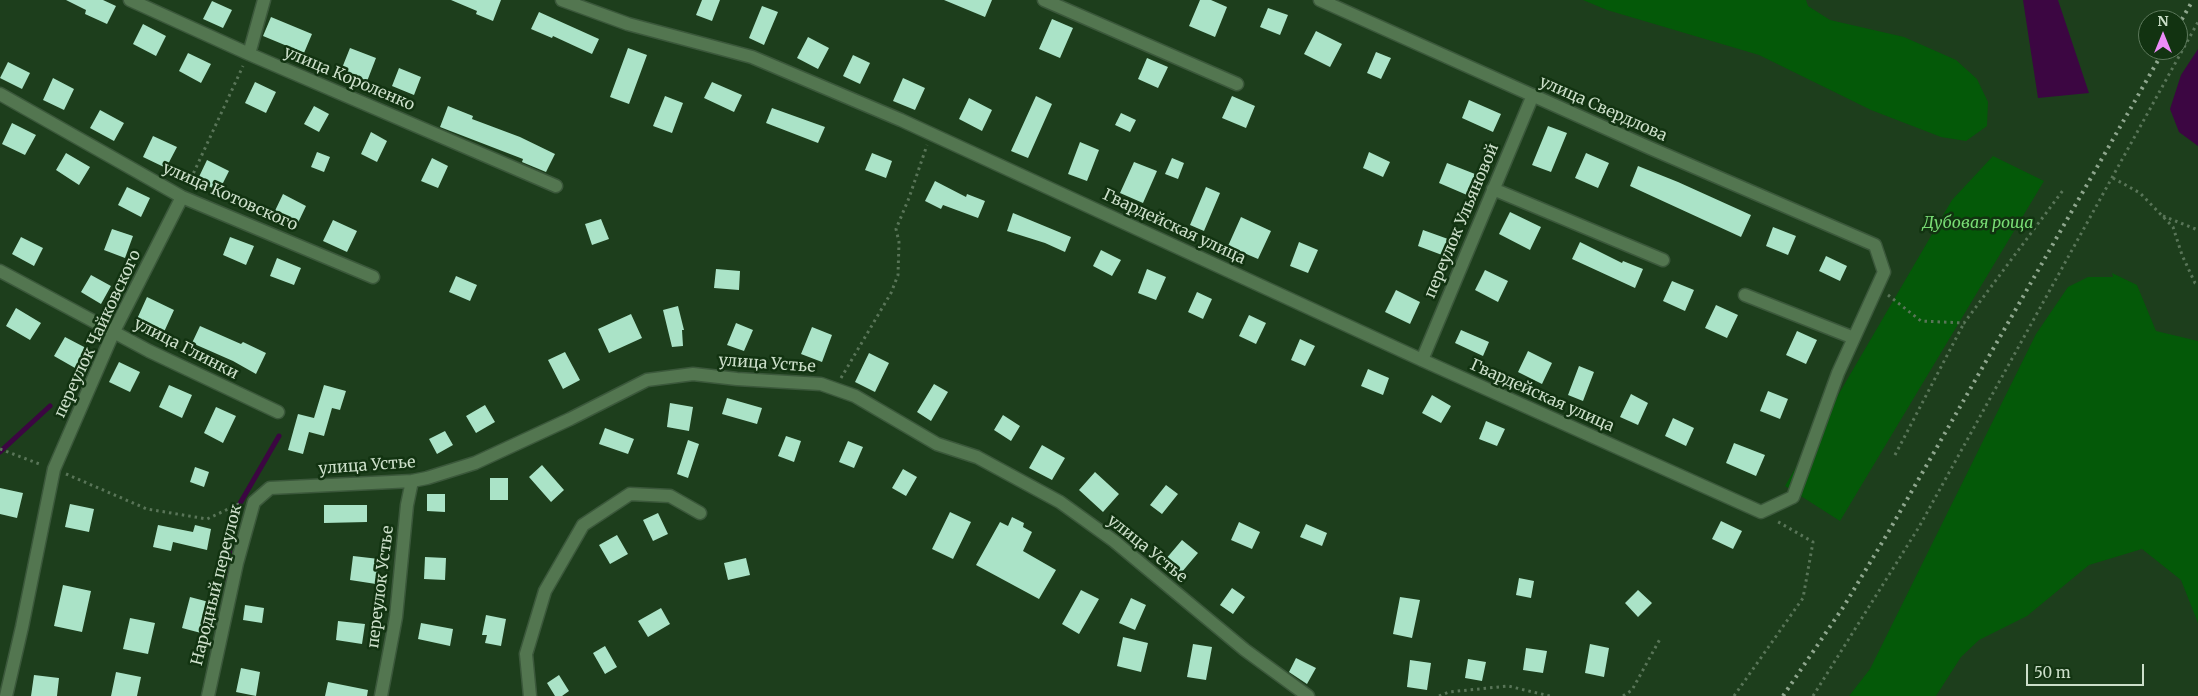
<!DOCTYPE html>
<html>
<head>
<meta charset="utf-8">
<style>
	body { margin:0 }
	#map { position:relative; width:2198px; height:696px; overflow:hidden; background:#1d3e1c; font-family:Merriweather,serif }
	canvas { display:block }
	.north { position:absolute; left:2138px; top:10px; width:50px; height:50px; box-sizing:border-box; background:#123311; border:1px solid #5c785b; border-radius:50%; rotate:0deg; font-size:14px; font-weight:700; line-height:20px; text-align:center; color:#ccdfca }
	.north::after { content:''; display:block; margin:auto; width:18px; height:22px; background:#ed8cf9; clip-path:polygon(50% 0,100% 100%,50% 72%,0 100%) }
	.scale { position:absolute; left:2026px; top:664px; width:118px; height:22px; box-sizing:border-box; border:2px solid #ccdfca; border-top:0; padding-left:6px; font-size:15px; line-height:18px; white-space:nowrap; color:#ccdfca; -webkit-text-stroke:4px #123311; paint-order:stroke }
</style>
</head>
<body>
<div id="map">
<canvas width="2198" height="696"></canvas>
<div class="north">N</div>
<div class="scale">50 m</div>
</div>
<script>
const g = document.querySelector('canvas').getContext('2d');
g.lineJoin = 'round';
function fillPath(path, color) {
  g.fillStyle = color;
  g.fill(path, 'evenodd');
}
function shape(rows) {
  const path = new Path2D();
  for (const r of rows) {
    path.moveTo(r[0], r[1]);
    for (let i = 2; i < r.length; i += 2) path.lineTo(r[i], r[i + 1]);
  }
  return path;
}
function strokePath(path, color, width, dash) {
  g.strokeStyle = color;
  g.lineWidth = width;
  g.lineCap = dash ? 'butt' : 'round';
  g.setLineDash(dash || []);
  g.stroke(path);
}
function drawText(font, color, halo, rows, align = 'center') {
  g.font = font + ' Merriweather,serif';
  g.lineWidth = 5;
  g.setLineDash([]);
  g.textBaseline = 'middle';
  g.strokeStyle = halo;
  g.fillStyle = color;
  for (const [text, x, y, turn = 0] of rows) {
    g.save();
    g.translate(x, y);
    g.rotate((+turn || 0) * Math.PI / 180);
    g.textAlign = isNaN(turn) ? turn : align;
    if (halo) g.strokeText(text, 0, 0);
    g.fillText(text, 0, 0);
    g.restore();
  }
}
fillPath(shape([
	[1583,0,1806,0,1808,6,1830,20,1904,37,1956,60,1977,79,1988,102,1987,126,1966,141,1941,137,1871,110,1759,55,1607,10],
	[1993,156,2044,181,1840,521,1785,486,1952,200],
	[2112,273,2137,285,2156,331,2198,341,2198,623,2181,580,2142,549,2089,565,2027,616,1979,640,1961,657,1936,696,1849,696,1870,669,2036,334,2068,287,2088,277,2113,277]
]), '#045908');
fillPath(shape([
	[2023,0,2058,0,2089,93,2038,98],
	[2198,49,2198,146,2179,132,2170,109,2181,75]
]), '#3c0642');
strokePath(shape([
	[0,452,50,406],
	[228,582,231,519,279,436]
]), '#3c0642', 5);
fillPath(shape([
	[66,0,103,0,116,6,107,24,85,14,86,10],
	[451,0,501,0,493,21,476,14,477,11],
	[702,0,720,0,712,21,696,15],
	[944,0,992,0,985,17],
	[1200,0,1211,0,1227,7,1215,37,1189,26],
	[212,1,232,10,223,28,203,19],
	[762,6,778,12,764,45,749,38],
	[1268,8,1288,15,1280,35,1260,27],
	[539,12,599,39,592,54,553,36,552,38,531,29],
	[271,17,312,34,304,53,263,36],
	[1052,19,1073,28,1060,58,1039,49],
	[143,24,166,36,156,56,133,44],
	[1316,31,1342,44,1330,67,1304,54],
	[808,37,829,48,818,69,797,58],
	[350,48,376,58,366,84,340,73],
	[628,48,647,55,629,104,610,97],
	[1376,52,1391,58,1381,79,1367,73],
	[188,53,211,64,201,83,179,71],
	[853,55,870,63,860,84,843,76],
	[1147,58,1168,67,1158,88,1138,79],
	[8,62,30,73,22,89,0,78],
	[399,68,421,77,414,95,392,86],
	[53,78,74,89,64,110,43,100],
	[903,78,925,88,915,110,893,101],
	[255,82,276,92,266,113,245,103],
	[712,82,742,95,734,112,704,98],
	[665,96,683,103,672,133,653,126],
	[1036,96,1052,104,1028,158,1011,151],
	[1232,96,1255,106,1246,128,1222,118],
	[969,98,992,110,982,131,959,119],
	[1469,100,1501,114,1493,132,1462,118],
	[314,106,329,114,319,132,304,124],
	[448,106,473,116,472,119,520,137,555,154,546,172,522,162,523,159,440,127],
	[772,108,825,127,818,143,766,123],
	[100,110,124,123,114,141,90,128],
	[1121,113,1136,120,1130,132,1115,125],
	[12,123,36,135,25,155,2,144],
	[1548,126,1567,133,1551,172,1532,165],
	[371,132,387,141,377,162,361,154],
	[153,136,177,147,166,168,143,157],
	[1080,142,1099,150,1087,181,1068,174],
	[317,152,330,157,324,172,311,167],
	[1369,152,1390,162,1383,177,1363,168],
	[66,153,90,167,79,185,56,170],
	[872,153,892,161,886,178,865,170],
	[1586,153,1609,163,1598,188,1575,178],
	[432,158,448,166,438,188,421,181],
	[1172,158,1184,163,1178,179,1165,174],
	[207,160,229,171,219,191,197,181],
	[1134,162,1157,171,1143,203,1120,193],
	[1447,163,1475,174,1467,195,1439,183],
	[1638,166,1678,182,1751,215,1741,237,1630,186],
	[935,181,966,197,967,194,985,201,978,218,943,205,941,209,925,201],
	[127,187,150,198,141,217,118,205],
	[1206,187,1220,193,1204,231,1190,225],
	[283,194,306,206,296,227,273,215],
	[1510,212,1541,227,1530,250,1499,234],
	[1013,213,1071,237,1065,252,1045,243,1007,231],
	[1241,217,1271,231,1258,259,1228,246],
	[601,219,609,239,592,245,585,224],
	[333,220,357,231,347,252,323,241],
	[1773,227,1796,236,1788,255,1766,246],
	[112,229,133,236,125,258,104,250],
	[1423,230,1448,239,1442,255,1418,246],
	[21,237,43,248,34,266,12,254],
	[230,237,254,246,246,265,223,255],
	[1299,242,1318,250,1308,273,1290,266],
	[1580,242,1622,263,1623,261,1643,269,1635,288,1572,259],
	[1101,250,1121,260,1112,276,1093,266],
	[1826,256,1847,266,1840,281,1819,271],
	[277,258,301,268,294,285,270,276],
	[716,269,740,271,739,290,714,288],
	[1147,269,1166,277,1156,300,1138,293],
	[1485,270,1508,281,1498,302,1475,290],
	[91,275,111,286,101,304,81,292],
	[456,276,477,285,470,301,449,292],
	[1672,281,1694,290,1685,311,1663,301],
	[1396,290,1420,302,1410,324,1385,312],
	[1197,292,1212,299,1203,319,1188,312],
	[147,297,174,310,164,332,137,319],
	[1716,305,1738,315,1727,338,1705,328],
	[678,306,684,330,682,330,683,346,672,347,663,310],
	[16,308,41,323,30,340,6,326],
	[631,314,642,338,609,353,598,329],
	[1249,315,1266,323,1256,344,1239,336],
	[736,323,753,330,744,351,727,345],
	[200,326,241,344,243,342,266,353,256,374,233,361,192,343],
	[812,327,832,335,822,362,801,354],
	[1461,330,1489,342,1483,356,1455,343],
	[1797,331,1817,340,1806,364,1786,355],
	[65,337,86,348,75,368,54,356],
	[1300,339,1315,346,1305,366,1291,360],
	[1528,351,1552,363,1542,384,1518,372],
	[565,352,580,380,563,389,548,360],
	[869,353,889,363,875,392,855,382],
	[119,362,140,372,130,392,109,382],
	[1579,366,1594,372,1583,401,1568,395],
	[1368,369,1389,378,1383,395,1361,386],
	[934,384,948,392,931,421,917,412],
	[169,385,192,395,182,418,159,407],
	[324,385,346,391,340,410,332,408,324,436,309,432,303,454,288,450,298,414,314,418],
	[1768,391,1788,399,1780,419,1760,411],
	[1631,394,1648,403,1638,425,1620,417],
	[1432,395,1451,406,1441,423,1422,413],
	[727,398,762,408,757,424,722,414],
	[670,403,693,407,689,431,667,427],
	[485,405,495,422,476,433,466,416],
	[216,407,236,416,223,443,204,433],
	[1003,415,1020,426,1011,441,994,430],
	[1673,418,1694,428,1686,446,1665,436],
	[1486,421,1505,429,1497,446,1479,439],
	[605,428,634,439,628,454,599,444],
	[445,431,453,445,437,454,429,439],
	[786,436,801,441,794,462,778,456],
	[688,440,699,444,688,478,677,474],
	[848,441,863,447,854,468,839,462],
	[1734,443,1765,455,1756,476,1726,463],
	[1042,445,1065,458,1052,480,1029,468],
	[542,465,564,490,551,502,529,477],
	[195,467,209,472,204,487,190,482],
	[903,469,917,477,906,496,892,488],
	[1095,472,1119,494,1103,512,1079,490],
	[490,478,508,478,508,500,490,500],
	[1166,485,1178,494,1162,514,1150,505],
	[0,488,23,493,17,518,0,514],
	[427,494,445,494,445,512,427,511],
	[70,504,94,509,89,532,65,527],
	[324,505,367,505,367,522,324,523],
	[950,512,971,522,953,559,932,549],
	[658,513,668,534,653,541,643,520],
	[1012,517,1024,523,1023,527,1032,532,1023,551,1056,570,1039,599,976,565,1000,522,1008,526],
	[1721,521,1742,531,1733,549,1712,539],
	[1239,522,1260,532,1252,549,1231,540],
	[1306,524,1327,533,1322,546,1300,537],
	[158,525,193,532,195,525,211,529,207,550,173,542,171,551,153,547],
	[617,535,628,554,610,564,599,545],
	[1182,540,1198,553,1181,573,1165,560],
	[353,556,379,559,376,584,350,580],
	[425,557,446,558,445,580,424,579],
	[746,558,750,575,728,580,724,563],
	[1519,578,1534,581,1531,598,1516,595],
	[63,585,91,591,82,632,54,626],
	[1232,588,1245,597,1233,614,1220,605],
	[1081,590,1099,599,1079,634,1062,624],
	[1638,590,1652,603,1638,617,1625,603],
	[190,597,209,602,201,633,182,628],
	[1400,597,1420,600,1412,638,1393,634],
	[1131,598,1146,605,1135,630,1119,623],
	[245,605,264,608,262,623,243,620],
	[661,608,670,624,648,637,638,621],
	[486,615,506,619,501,646,485,643,487,635,482,635],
	[130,618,155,623,148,654,123,649],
	[338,621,365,624,362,644,336,640],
	[421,623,453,629,450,646,418,639],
	[1123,637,1148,643,1141,672,1117,666],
	[1193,644,1212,647,1206,680,1187,677],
	[1590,644,1609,648,1604,677,1585,673],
	[605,646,617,667,605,674,593,653],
	[1526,648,1547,651,1543,673,1523,670],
	[1296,658,1316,668,1307,684,1289,672],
	[1468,659,1486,662,1482,681,1465,678],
	[1410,660,1431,663,1427,690,1407,687],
	[241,668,260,672,256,696,236,692],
	[116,672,141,677,137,696,111,696],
	[34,675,59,678,57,696,31,696],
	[559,675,569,691,562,696,555,696,547,683],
	[328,682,368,690,367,696,325,696]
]), '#aae3c7');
const minor = shape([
	[130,0,249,54,556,186],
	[562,0,628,24,752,57,901,120,1422,360,1761,512,1793,497,1838,373,1884,272,1875,245,1650,148,1320,0],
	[1044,0,1237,84],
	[249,54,264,0],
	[0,94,182,197,373,277],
	[1493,189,1663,260],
	[0,271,149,351,278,412],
	[1745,295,1854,338],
	[1422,360,1533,95],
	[6,696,22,627,54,469,114,331,182,197],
	[208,696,237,563,254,502,270,488,412,481,427,478,475,463,570,419,647,380,693,374,737,379,821,384,855,396,937,444,977,457,1060,502,1114,541,1245,650,1308,696],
	[381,696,396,617,407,505,412,481],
	[530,696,526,654,545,591,583,525,630,494,670,496,700,513]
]);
strokePath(minor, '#3b583b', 15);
strokePath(shape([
	[2113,178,2140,193,2173,227,2182,255,2195,283,2198,285],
	[188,185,243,66],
	[2163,216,2198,230],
	[1888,295,1921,321,1964,323,2064,189],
	[841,378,891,293,898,275,899,242,896,229,909,198,927,145],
	[0,449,42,465],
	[1895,455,1964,323],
	[66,474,147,509,207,519,241,503],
	[1439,696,1449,692,1508,686,1550,696],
	[1623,696,1632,690,1660,639],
	[1734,696,1803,598,1813,542,1775,520],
	[1813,696,1919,527,2198,22]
]), '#597558', 3, [2.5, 4]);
strokePath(minor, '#537650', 12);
strokePath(shape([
	[2178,26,2193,0],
	[1783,696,1844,606,1889,531,2164,50]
]), '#8fa78e', 4, [2.5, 5]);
drawText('16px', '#ccdfca', '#123311', [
	["улица Короленко",349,79,23],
	["улица Свердлова",1603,109,24],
	["улица Котовского",230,197,24],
	["переулок Ульяновой",1462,221,-67],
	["Гвардейская улица",1174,227,25],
	["переулок Чайковского",98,334,-65],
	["улица Глинки",186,349,27],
	["улица Устье",767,364,4],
	["Гвардейская улица",1542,396,24],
	["улица Устье",367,466,-4],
	["улица Устье",1147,549,39],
	["Народный переулок",217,585,-76],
	["переулок Устье",381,587,-83]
]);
drawText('italic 16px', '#78dc74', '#123311', [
	["Дубовая роща",1978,223]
]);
</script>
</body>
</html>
